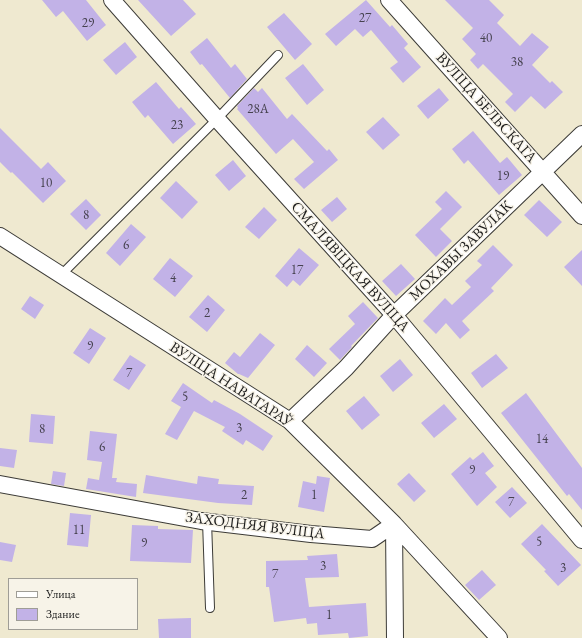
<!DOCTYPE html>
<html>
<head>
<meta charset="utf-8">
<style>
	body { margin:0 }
	#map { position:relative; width:582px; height:638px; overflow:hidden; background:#efe9d0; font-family:"EB Garamond",serif }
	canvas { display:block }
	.legend { position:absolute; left:8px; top:578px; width:130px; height:52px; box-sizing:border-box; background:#f7f3e8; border:1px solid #9f9d96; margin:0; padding:5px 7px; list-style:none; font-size:12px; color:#1c1c1c }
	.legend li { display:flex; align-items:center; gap:8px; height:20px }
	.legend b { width:20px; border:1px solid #9f9d96 }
</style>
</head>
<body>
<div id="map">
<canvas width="582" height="638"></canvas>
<ul class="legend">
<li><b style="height:5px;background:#fff"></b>Улица</li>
<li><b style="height:11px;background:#c2b2e7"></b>Здание</li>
</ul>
</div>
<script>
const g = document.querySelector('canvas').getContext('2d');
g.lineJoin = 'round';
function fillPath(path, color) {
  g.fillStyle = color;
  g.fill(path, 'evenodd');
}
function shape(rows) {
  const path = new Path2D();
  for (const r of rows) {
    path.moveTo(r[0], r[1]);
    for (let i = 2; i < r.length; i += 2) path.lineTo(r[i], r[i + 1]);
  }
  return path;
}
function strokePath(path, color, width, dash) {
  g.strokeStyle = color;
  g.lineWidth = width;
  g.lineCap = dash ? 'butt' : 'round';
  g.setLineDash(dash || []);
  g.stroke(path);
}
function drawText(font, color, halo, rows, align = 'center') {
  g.font = font + ' "EB Garamond",serif';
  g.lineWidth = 3;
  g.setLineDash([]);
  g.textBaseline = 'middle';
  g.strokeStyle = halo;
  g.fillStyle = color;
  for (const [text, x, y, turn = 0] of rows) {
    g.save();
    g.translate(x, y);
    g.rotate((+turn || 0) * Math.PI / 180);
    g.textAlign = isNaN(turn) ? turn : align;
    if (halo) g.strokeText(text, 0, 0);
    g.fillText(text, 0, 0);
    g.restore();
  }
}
fillPath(shape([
	[42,0,86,0,106,25,87,41,63,11,56,17],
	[138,0,183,0,196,14,171,36],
	[366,0,390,27,392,25,408,44,404,48,421,67,403,83,390,68,398,62,371,30,363,37,355,29,336,46,325,34],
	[445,0,489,0,504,15,497,23,520,46,532,33,549,47,532,65,550,83,552,81,563,92,545,109,531,96,515,112,505,102,513,94,483,64,478,69,470,60,476,54,462,39,473,28],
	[284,13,312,44,295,60,267,27],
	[207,38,231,68,235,64,247,79,230,98,202,64,200,65,190,52],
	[125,42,137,57,116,75,103,60],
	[303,64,324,90,307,105,285,78],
	[156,82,179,109,181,107,196,124,173,144,148,115,145,118,132,102],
	[254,88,258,92,262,88,287,119,292,114,327,151,329,149,338,160,304,189,294,179,314,162,293,139,276,154,237,109,238,108,237,106],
	[439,88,449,100,428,119,417,106],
	[383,117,400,135,383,150,366,132],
	[0,128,41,169,48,162,66,181,43,203,12,172,11,173,0,162],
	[473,131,500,163,507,157,522,175,499,195,468,160,464,164,452,149],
	[233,160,246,176,229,191,215,175],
	[176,181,198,202,182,219,160,198],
	[446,191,462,207,440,229,452,241,436,257,415,235,442,209,435,202],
	[337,197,347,209,332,222,321,210],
	[86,199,101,215,86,230,70,214],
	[539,200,562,222,547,237,524,215],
	[264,207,277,220,259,239,245,227],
	[131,224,146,237,120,266,106,253],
	[493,245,513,265,491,288,494,291,462,321,470,330,460,339,446,323,436,334,423,321,445,298,452,305,471,287,465,281,482,265,477,261],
	[299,248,319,265,300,286,293,280,287,287,275,276],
	[582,250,582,286,564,267],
	[170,258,193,276,175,297,153,279],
	[401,264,415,279,396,296,382,281],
	[208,295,225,310,207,332,189,317],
	[30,296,44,305,35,319,21,309],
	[363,302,378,318,351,346,352,347,340,360,329,349,355,324,348,316],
	[90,328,106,338,89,364,73,353],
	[260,333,275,345,248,378,239,374,238,374,225,363,234,352,240,357],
	[307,345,327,363,314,377,295,359],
	[496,354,508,368,482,388,471,373],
	[130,355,146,365,129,390,113,380],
	[400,359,413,375,393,392,380,376],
	[183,383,212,403,214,400,240,414,273,436,263,451,246,440,243,445,222,431,225,427,194,411,177,440,165,434,181,407,171,401],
	[526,393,582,468,582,510,569,494,567,496,501,413],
	[364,396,380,415,362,430,346,411],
	[444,404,457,419,434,438,421,423],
	[31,414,55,416,53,444,29,442],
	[90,431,117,434,112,478,117,478,116,482,137,484,136,497,86,489,88,478,99,480,102,462,87,460],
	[0,448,17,450,14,468,0,466],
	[483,452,494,466,485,473,497,487,477,506,451,474,470,457,473,460],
	[53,471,66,473,64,486,51,484],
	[409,473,426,491,414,502,397,484],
	[146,475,197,484,198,476,219,479,218,484,254,486,252,505,218,503,143,493],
	[317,476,330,478,324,512,298,507,303,481,316,484],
	[512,487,527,503,510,518,495,502],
	[70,513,91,515,88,547,67,545],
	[542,524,581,565,558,586,544,571,546,570,521,544],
	[132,525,158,526,158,529,193,530,191,563,130,561],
	[0,542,16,545,12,562,0,560],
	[337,554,339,577,305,578,309,607,366,603,368,636,349,638,348,633,318,635,317,623,307,624,306,618,274,622,269,587,266,587,266,561,308,560,307,556],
	[482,570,496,585,479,600,465,585],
	[191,618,191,638,159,638,158,619]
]), '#c2b2e7');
const service = shape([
	[61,275,217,119,278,55],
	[207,521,210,608]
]);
const minor = shape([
	[112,0,217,119,394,315,582,540],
	[389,0,582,216],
	[0,236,290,421,394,524,499,638],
	[290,421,346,368,394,315,582,134],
	[0,484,201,521,311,534,372,539,394,524],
	[394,524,395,638]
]);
strokePath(service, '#3c3b37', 10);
strokePath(minor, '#3c3b37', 18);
strokePath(service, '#fff', 8);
strokePath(minor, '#fff', 16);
drawText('13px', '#46424f', null, [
	["27",365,18],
	["29",88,23],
	["40",486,38],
	["38",517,62],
	["28А",258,109],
	["23",177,125],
	["19",503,176],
	["10",46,183],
	["8",86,215],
	["6",126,245],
	["17",297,270],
	["4",173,278],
	["2",207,313],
	["9",90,346],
	["7",129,373],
	["5",185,397],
	["3",239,428],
	["8",42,429],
	["14",542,439],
	["6",102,447],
	["9",472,470],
	["2",244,495],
	["1",314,495],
	["7",511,502],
	["11",79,530],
	["5",539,542],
	["9",144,543],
	["3",323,566],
	["3",563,568],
	["7",275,574],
	["1",329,615]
]);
drawText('15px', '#1c1c1c', '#f7f3e8', [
	["ВУЛІЦА БЕЛЬСКАГА",486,108,48],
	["МОХАВЫ ЗАВУЛАК",461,251,-44],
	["СМАЛЯВІЦКАЯ ВУЛІЦА",350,267,48],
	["ВУЛІЦА НАВАТАРАЎ",231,385,33],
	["ЗАХОДНЯЯ ВУЛІЦА",255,526,7]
]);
</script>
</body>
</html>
